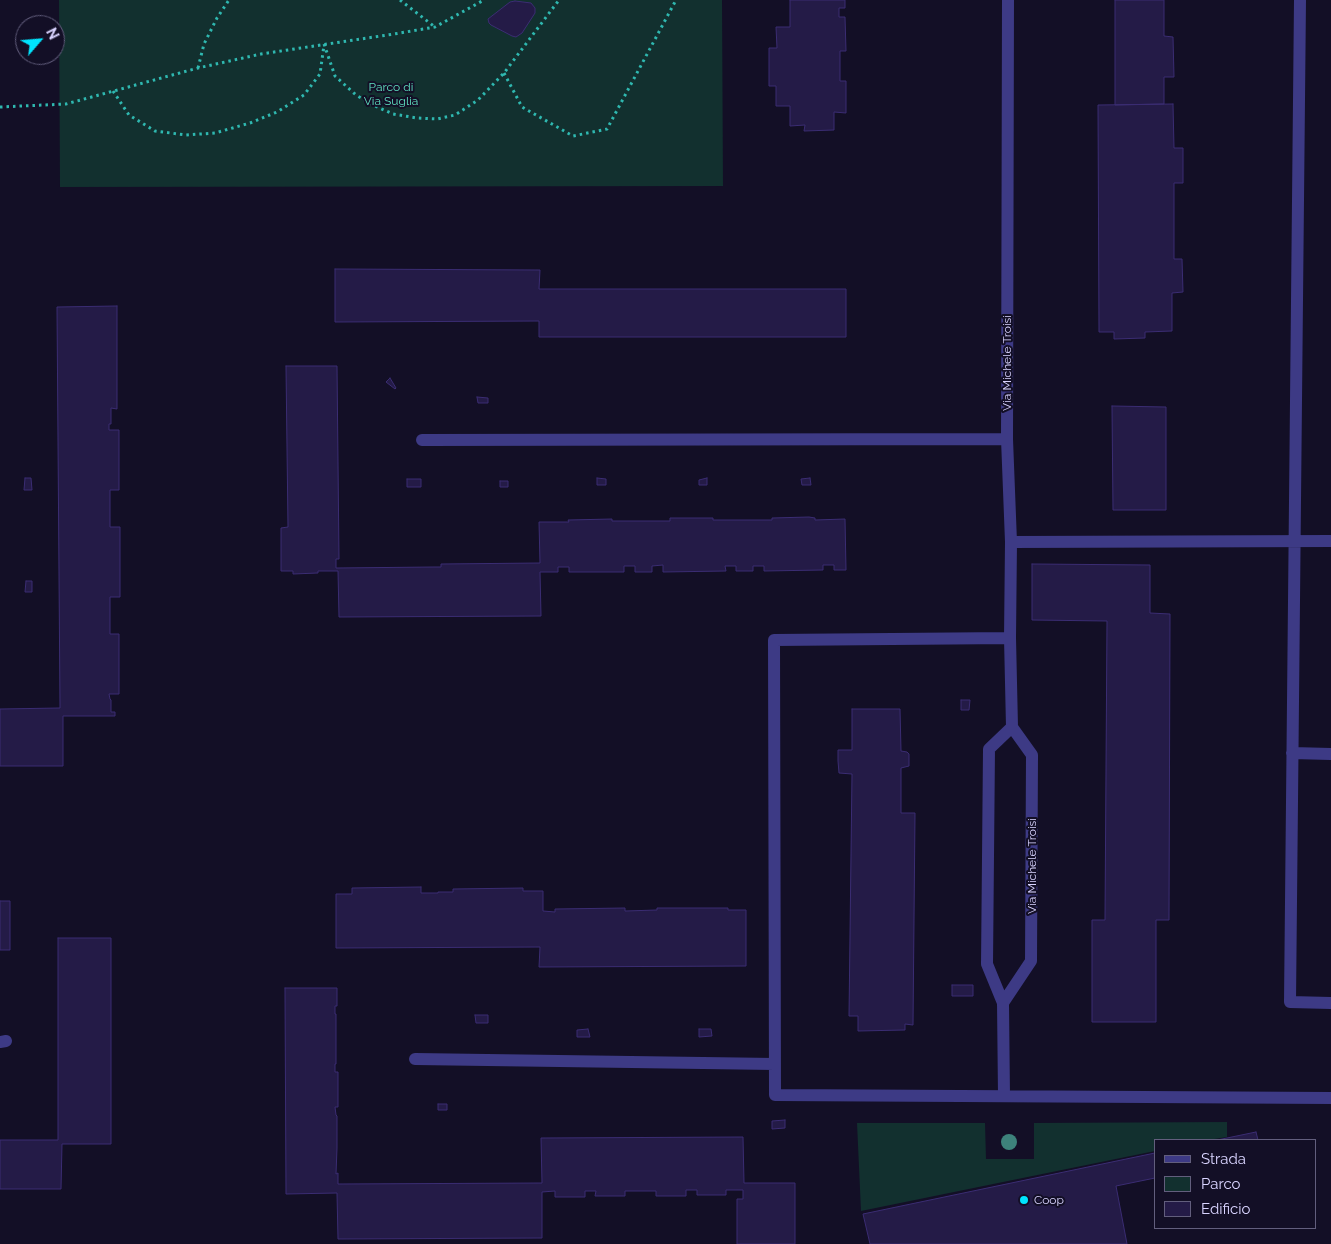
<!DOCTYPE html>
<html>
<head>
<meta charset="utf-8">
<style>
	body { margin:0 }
	#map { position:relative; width:1331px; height:1244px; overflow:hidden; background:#130f26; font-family:Raleway,sans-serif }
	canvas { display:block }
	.legend { position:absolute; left:1154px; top:1139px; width:162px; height:90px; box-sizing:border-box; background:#130f26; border:1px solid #625e7d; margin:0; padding:6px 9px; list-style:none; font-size:15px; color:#d9d4ff }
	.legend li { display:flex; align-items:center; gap:10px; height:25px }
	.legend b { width:25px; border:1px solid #625e7d }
	.north { position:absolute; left:15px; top:15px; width:50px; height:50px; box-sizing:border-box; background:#130f26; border:1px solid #625e7d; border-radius:50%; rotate:63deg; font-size:14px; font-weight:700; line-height:20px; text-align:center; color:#d9d4ff }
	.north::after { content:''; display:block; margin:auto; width:18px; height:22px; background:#00e5ff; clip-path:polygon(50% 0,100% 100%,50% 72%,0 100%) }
</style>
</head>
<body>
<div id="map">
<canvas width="1331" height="1244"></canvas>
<ul class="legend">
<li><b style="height:6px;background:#3d3a85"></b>Strada</li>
<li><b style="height:14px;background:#12302f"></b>Parco</li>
<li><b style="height:14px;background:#241b47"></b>Edificio</li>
</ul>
<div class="north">N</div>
</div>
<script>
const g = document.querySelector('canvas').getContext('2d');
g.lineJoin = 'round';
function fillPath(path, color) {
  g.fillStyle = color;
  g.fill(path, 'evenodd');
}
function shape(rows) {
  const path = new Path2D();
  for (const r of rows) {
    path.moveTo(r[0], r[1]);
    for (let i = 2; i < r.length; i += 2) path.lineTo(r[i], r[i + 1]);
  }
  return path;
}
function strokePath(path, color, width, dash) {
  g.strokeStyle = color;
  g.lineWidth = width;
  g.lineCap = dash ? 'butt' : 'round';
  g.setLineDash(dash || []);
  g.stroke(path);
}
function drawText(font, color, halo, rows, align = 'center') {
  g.font = font + ' Raleway,sans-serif';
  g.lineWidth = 4;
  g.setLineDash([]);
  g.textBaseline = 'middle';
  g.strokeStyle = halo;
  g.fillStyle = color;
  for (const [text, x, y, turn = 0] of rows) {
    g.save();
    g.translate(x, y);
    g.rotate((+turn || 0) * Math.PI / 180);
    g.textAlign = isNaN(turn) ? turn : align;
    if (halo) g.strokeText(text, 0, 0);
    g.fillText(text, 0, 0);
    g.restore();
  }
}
fillPath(shape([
	[59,0,722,0,723,186,60,187],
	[1227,1122,1227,1137,1208,1140,1155,1140,1155,1151,861,1211,857,1123,985,1123,986,1159,1034,1159,1034,1123]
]), '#12302f');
const building = shape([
	[790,0,845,0,845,8,839,8,839,17,845,17,846,51,840,51,840,81,846,81,846,113,834,112,834,130,804,131,805,125,790,126,790,106,776,106,776,86,769,86,769,48,777,48,776,27,790,27,790,0],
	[1115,0,1164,0,1164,36,1173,37,1174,77,1164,77,1164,104,1115,105,1115,0],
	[515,1,531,3,535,8,535,13,522,33,516,37,512,36,491,25,489,23,488,19,510,2,515,1],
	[1173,104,1174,148,1183,148,1183,183,1174,183,1174,259,1182,259,1183,292,1172,293,1172,331,1145,332,1145,338,1114,339,1114,332,1099,332,1098,105,1173,104],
	[335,269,540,270,539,289,846,289,846,337,539,337,539,321,335,322,335,269],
	[117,306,117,409,111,408,111,424,109,424,109,430,119,430,119,490,110,490,110,527,120,527,120,597,110,597,110,634,119,634,119,694,109,694,110,699,111,700,111,712,115,712,115,716,63,716,63,766,0,766,0,709,60,708,57,307,117,306],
	[286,366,337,366,339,559,336,559,336,568,434,567,441,567,441,564,540,563,539,522,569,522,568,520,612,519,612,521,670,521,670,518,713,518,713,520,772,520,772,518,809,517,815,518,815,520,845,519,846,570,834,570,834,565,823,565,823,570,764,571,764,566,753,566,753,571,736,571,736,566,725,566,726,571,663,572,663,565,652,566,652,572,635,572,635,566,624,566,624,572,569,572,569,567,558,567,558,572,540,572,541,616,339,617,338,571,318,571,318,573,293,574,293,571,281,571,281,528,288,527,286,366],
	[390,378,396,388,395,389,386,382,390,378],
	[477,397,488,398,488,403,478,403,477,397],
	[1112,406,1166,407,1166,510,1113,510,1112,406],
	[25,478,31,478,32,490,24,490,25,478],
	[597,478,606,479,606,485,597,485,597,478],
	[707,478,707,485,699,485,699,480,707,478],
	[810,478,811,485,802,485,801,479,810,478],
	[407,479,421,479,421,487,407,487,407,479],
	[500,481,508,481,508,487,500,487,500,481],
	[1032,564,1150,565,1150,613,1170,614,1169,920,1156,920,1156,1022,1092,1022,1092,920,1105,920,1107,621,1032,620,1032,564],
	[26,581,32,581,32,592,25,592,26,581],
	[961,700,970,700,969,710,961,710,961,700],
	[852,709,900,709,901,751,907,752,909,754,909,766,901,768,901,813,915,813,913,1025,905,1024,905,1030,858,1031,858,1016,849,1016,852,774,839,773,838,761,838,750,852,750,852,709],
	[421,887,421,893,438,893,438,892,453,892,453,889,523,888,523,891,543,891,543,911,555,912,555,909,625,908,625,911,657,910,657,908,728,908,728,910,746,910,746,966,539,967,540,947,336,948,336,894,352,894,352,888,421,887],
	[0,901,10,901,10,950,0,950,0,901],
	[58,938,111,938,111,1144,62,1144,61,1189,0,1189,0,1140,58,1140,58,938],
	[952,985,973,985,973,996,952,996,952,985],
	[285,988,337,988,337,1006,335,1006,335,1014,336,1014,336,1064,335,1064,335,1072,338,1072,338,1107,335,1107,336,1115,337,1116,337,1148,336,1174,338,1173,338,1184,542,1183,541,1138,743,1137,744,1183,795,1183,795,1244,737,1244,737,1199,743,1199,743,1190,726,1190,726,1195,697,1195,697,1190,686,1190,686,1196,656,1196,656,1191,625,1191,625,1196,595,1196,596,1191,585,1191,585,1197,555,1197,555,1191,542,1192,542,1238,338,1239,337,1193,286,1194,285,988],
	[475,1015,488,1015,488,1023,476,1023,475,1015],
	[588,1029,590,1037,577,1037,577,1030,588,1029],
	[699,1029,711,1029,712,1036,699,1037,699,1029],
	[438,1104,447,1104,447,1110,438,1110,438,1104],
	[785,1120,785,1128,772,1129,772,1121,785,1120],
	[1256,1132,1258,1140,1217,1140,1227,1138,1256,1132],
	[1155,1153,1155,1178,1116,1186,1127,1244,870,1244,863,1214,1155,1153]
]);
fillPath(building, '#241b47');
strokePath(building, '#3b2d73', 1);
strokePath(shape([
	[400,0,435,27],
	[324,44,335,76,356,95,375,106,393,114,417,118,437,119,455,115,478,100,504,73,559,0],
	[198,68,204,44,217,18,229,0],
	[504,73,522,107,573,136,607,129,676,0],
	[113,91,129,115,155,131,186,135,215,133,250,123,277,112,304,95,320,74,324,45],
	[0,107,66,104,198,68,261,54,394,34,435,27,484,0]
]), '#2fb8b0', 3, [2.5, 4]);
strokePath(shape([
	[1008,0,1007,439,1011,542,1010,638,1012,727],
	[1300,0,1290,1002,1331,1003],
	[422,440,1007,439],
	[1011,542,1331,541],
	[1010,638,774,640,775,1095,1331,1098],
	[1292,753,1331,754],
	[1003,1003,1031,961,1032,755,1012,727,989,749,987,964,1003,1003,1004,1096],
	[0,1042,6,1041],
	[415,1059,775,1064]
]), '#3d3a85', 12);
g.fillStyle = '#3d827b';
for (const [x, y] of [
	[1009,1142]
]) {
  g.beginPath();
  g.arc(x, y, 8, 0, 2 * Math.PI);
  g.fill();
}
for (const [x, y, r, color] of [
	[1024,1200,5,"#00e5ff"]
]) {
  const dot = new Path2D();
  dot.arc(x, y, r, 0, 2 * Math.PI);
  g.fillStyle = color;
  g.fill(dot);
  strokePath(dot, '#130f26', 2);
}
drawText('12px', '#5fe0c0', '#130f26', [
	["Parco di",391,87],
	["Via Suglia",391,101]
]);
drawText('12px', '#d9d4ff', '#130f26', [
	["Via Michele Troisi",1007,363,-90],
	["Via Michele Troisi",1032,866,-90]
]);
drawText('12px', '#d9d4ff', '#130f26', [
	["Coop",1034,1200]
], 'left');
</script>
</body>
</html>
